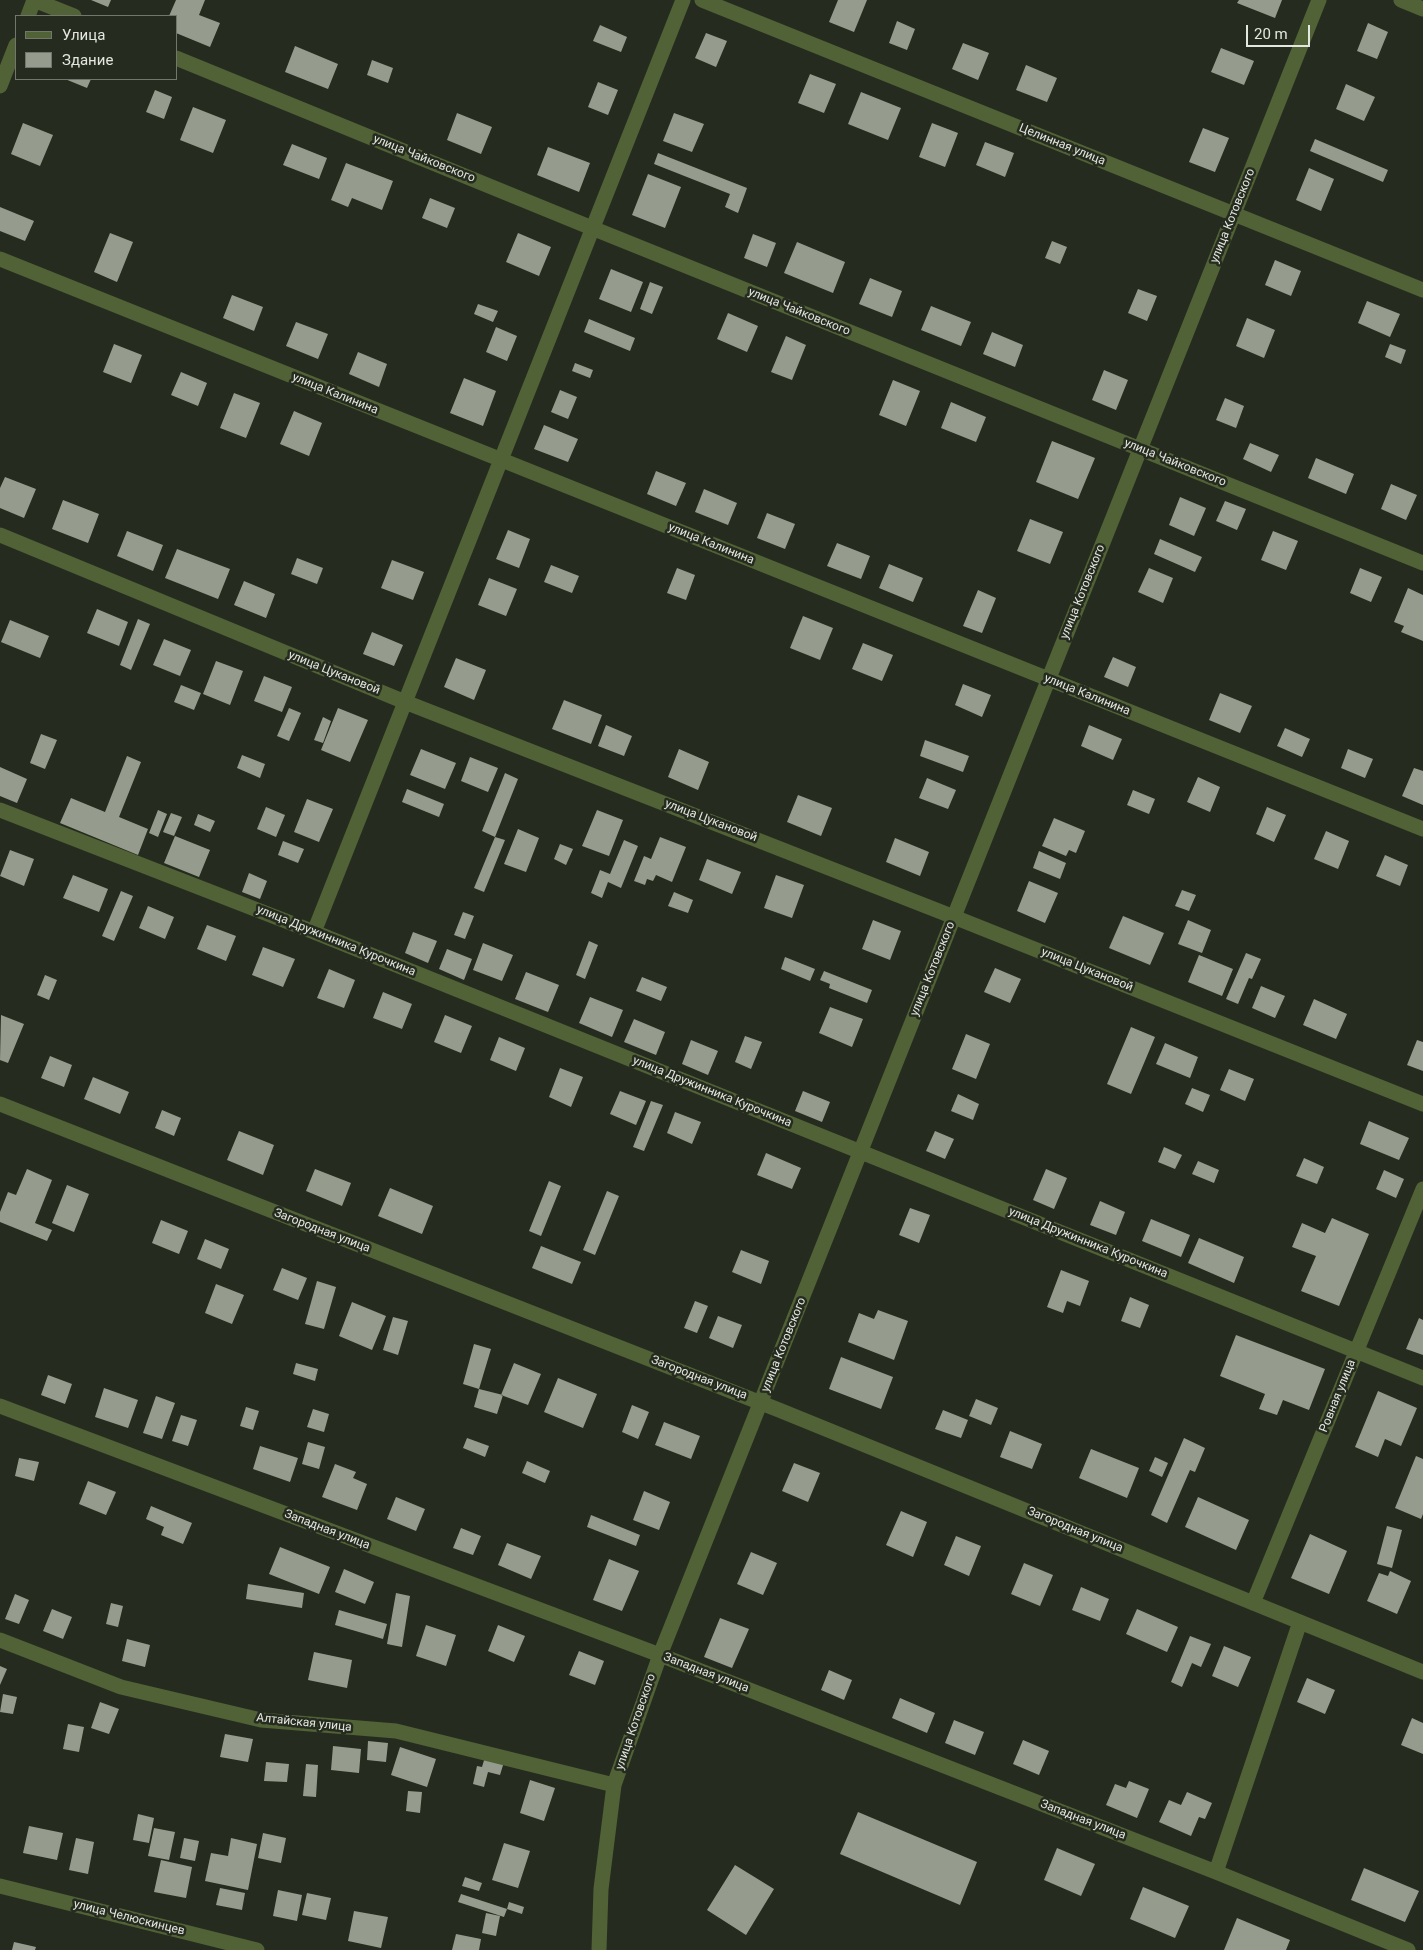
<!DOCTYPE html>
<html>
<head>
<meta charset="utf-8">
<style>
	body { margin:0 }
	#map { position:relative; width:1423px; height:1950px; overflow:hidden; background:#262b1f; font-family:Roboto,sans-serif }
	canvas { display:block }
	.legend { position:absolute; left:15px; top:15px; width:162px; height:65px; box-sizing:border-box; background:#262b1f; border:1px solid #72766c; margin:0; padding:6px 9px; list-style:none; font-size:15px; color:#e3e7df }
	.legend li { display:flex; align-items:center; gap:10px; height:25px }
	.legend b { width:25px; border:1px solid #72766c }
	.scale { position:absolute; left:1246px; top:25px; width:64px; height:22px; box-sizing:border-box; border:2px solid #e3e7df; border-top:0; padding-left:6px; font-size:15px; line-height:18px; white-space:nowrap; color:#e3e7df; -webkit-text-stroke:4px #262b1f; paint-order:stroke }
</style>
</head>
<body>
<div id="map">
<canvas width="1423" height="1950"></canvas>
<ul class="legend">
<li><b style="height:6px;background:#516236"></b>Улица</li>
<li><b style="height:14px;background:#969c8d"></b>Здание</li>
</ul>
<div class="scale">20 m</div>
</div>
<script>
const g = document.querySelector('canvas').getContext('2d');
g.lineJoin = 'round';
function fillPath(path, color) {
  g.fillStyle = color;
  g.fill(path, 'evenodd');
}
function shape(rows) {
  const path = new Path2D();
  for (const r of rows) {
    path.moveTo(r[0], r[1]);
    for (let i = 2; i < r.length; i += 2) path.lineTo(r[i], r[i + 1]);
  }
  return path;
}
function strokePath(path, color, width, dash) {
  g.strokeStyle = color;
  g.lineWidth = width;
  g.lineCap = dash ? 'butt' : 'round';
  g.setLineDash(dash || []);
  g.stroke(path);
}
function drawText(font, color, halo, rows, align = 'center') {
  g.font = font + ' Roboto,sans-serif';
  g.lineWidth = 5;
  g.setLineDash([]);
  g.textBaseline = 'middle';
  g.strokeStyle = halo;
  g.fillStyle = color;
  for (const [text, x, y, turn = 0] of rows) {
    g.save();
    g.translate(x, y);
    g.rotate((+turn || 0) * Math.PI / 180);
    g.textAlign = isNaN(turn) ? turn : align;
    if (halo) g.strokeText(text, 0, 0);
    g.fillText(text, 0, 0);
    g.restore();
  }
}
fillPath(shape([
	[91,0,111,0,108,7],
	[176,0,205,0,199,15,220,23,210,47,176,33,176,16,169,16],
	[838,0,867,0,854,32,829,22],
	[1239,0,1282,0,1275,18,1237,3],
	[897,21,915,29,907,50,889,43],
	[1368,23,1388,32,1377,59,1357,51],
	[600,25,627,37,621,52,593,41],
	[706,33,727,41,716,67,695,58],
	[963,43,989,53,978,80,952,69],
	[295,46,338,64,328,89,285,72],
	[1221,48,1254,61,1244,85,1211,72],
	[372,60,393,68,388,83,367,75],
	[1026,65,1057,78,1047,102,1016,90],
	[810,74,836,84,824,113,798,103],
	[65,79,91,79,87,88],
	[598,82,618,90,608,115,588,107],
	[1346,84,1375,97,1364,121,1336,109],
	[155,90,172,97,164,119,146,112],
	[861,92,901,108,888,140,848,124],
	[193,107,226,120,213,153,180,140],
	[457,113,492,127,481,154,447,140],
	[674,113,704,124,692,152,663,141],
	[23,123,53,135,40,166,11,154],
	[932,123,958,133,945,167,919,157],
	[1203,128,1229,138,1215,172,1189,162],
	[1315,139,1388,170,1383,182,1310,151],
	[985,142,1014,153,1005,177,976,165],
	[292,144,327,158,319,179,283,165],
	[548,147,590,163,579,192,537,175],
	[658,153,747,188,738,213,725,207,730,194,654,164],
	[346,163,393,181,382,210,352,198,348,207,331,200],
	[1309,168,1334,179,1321,211,1296,200],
	[648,174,681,187,665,228,632,215],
	[430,198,455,208,447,228,422,218],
	[0,207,34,221,25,241,0,231],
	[110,233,133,242,117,282,94,272],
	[518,233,551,247,539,276,506,262],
	[753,234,776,243,767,267,744,258],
	[1052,241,1067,247,1060,264,1045,258],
	[797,242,845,262,833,293,784,273],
	[1275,260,1301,271,1291,296,1265,285],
	[611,269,643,282,631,312,599,299],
	[870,278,902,291,892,317,859,304],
	[650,282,663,287,652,314,640,309],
	[1138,289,1157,296,1147,321,1128,313],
	[232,295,263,307,254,331,223,318],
	[1367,301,1400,314,1390,337,1358,323],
	[478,304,498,311,493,322,474,314],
	[931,306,971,322,961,346,921,330],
	[728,313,758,326,747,352,717,339],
	[1247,318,1275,330,1264,358,1236,346],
	[589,319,635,338,630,351,584,332],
	[296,322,328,334,318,359,286,346],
	[496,327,517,336,507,361,486,352],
	[992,332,1023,345,1015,367,983,354],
	[786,336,806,345,792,380,771,372],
	[114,344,142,355,131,383,103,372],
	[1390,344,1406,350,1401,364,1385,357],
	[358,352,387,364,379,387,349,374],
	[575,363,593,370,590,378,572,371],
	[1104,370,1128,380,1116,410,1092,400],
	[181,372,207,383,198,406,171,395],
	[464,378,496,391,483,426,450,413],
	[893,380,920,391,906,426,879,415],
	[560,390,577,397,568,419,551,412],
	[234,393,260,403,246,438,220,428],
	[1225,398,1244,406,1236,428,1216,420],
	[951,402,986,417,976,442,941,428],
	[294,411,322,423,309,456,280,444],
	[544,425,578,439,568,462,534,449],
	[1052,441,1095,458,1078,499,1036,482],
	[1250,443,1279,455,1271,472,1243,459],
	[1316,458,1354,474,1346,494,1308,478],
	[656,471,686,483,676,506,647,494],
	[5,477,36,489,24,518,0,508,0,488],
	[1391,484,1417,495,1406,520,1381,509],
	[704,489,737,503,728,525,695,512],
	[1180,497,1206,508,1194,536,1169,525],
	[63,500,99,514,88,543,52,529],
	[1225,501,1246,509,1237,530,1216,521],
	[767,513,795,524,785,549,757,538],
	[1030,519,1063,532,1050,564,1017,551],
	[508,530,530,539,519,568,496,559],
	[127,531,163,545,153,571,117,556],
	[1273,531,1298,541,1286,570,1261,560],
	[1160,539,1202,557,1195,572,1154,554],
	[837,543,870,556,861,579,827,566],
	[177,549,230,569,218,599,165,578],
	[297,558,323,568,317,584,291,574],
	[392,560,424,572,413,600,381,588],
	[889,564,923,578,913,602,879,588],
	[551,565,579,576,572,593,544,582],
	[677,568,695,575,686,600,667,593],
	[1149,568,1173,578,1163,603,1138,592],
	[1360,568,1382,577,1371,602,1350,593],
	[489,578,517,589,506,616,478,605],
	[244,581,275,594,266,618,234,605],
	[1408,588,1423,595,1423,641,1401,632,1404,626,1394,622],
	[978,590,996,598,982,633,963,626],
	[97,609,128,622,119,646,87,633],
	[803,616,833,628,820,660,790,648],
	[138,619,150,624,131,670,120,665],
	[10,620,49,636,40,658,1,642],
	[372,632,403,645,394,666,363,654],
	[164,639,191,650,180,676,153,665],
	[863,643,893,655,882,681,852,669],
	[1113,657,1136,667,1128,687,1104,677],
	[456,658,486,670,474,700,444,687],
	[216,661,243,671,230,705,203,694],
	[264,676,292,687,282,712,254,701],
	[963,684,991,695,982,717,955,705],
	[181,685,201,693,194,710,174,702],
	[1220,693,1252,706,1240,733,1209,720],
	[564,700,602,715,591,744,552,729],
	[289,708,301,713,289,741,277,736],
	[338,708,368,720,350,762,321,750],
	[323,717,331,721,323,743,314,740],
	[606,725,632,736,624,756,598,746],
	[1089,725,1122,739,1113,760,1081,746],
	[1285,728,1310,739,1302,757,1277,746],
	[41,734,57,740,45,769,30,763],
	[925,740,969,756,963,772,920,756],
	[421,749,456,763,445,789,410,775],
	[679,749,709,762,698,790,668,777],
	[1348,749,1373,759,1365,778,1341,768],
	[242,755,265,764,260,778,237,768],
	[127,756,141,762,119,817,148,829,138,855,60,823,71,798,105,812],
	[470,757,498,768,488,792,461,781],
	[0,767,27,779,17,803,0,796],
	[1414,768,1423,771,1423,805,1402,796],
	[505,773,518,779,495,837,505,840,484,892,474,888,495,837,482,831],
	[1198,777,1220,787,1210,812,1187,802],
	[927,778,956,790,948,809,919,798],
	[407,789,444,804,439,817,402,802],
	[1133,790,1155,799,1149,814,1127,805],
	[798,795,832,808,821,836,787,822],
	[307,799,333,809,319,842,294,832],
	[266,807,285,815,276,837,257,829],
	[1267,807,1286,815,1274,842,1256,834],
	[158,810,167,814,158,837,149,833],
	[597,810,623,820,609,856,582,846],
	[171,813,182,817,174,836,163,832],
	[198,814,215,821,210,832,194,825],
	[1054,818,1085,831,1076,853,1069,850,1066,856,1042,846],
	[518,829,539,838,526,872,504,864],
	[1326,831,1349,841,1338,869,1314,859],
	[175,836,210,850,199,877,164,863],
	[660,837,686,847,672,882,656,875,653,881,647,879,645,885,634,881,644,856,651,859],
	[895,838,929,852,920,876,886,862],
	[624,840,638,846,621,888,608,882,602,898,591,893,600,870,610,874],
	[283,841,304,849,298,863,278,855],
	[560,844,573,849,566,865,554,859],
	[10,850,34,859,24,886,0,876],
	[1039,851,1066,863,1060,879,1033,868],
	[1385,855,1408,865,1400,886,1376,876],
	[707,859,741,872,732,894,699,880],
	[249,873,267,881,260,899,242,892],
	[73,875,108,889,99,912,63,898],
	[776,875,804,885,792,918,764,908],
	[1029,881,1058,893,1045,923,1017,911],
	[1182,890,1196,895,1189,911,1175,906],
	[121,891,133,896,114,941,102,936],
	[674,892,693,900,688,913,668,906],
	[148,906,174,917,165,939,139,928],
	[463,912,474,916,465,939,454,935],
	[1123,916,1164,933,1150,965,1109,948],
	[873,920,901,931,890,960,862,949],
	[1188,920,1211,930,1202,953,1178,944],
	[207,925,236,936,226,961,197,949],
	[413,932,437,941,428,963,405,953],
	[589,941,598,945,585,979,576,975],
	[483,943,513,955,502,981,473,970],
	[263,947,295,959,283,987,252,975],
	[447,949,472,959,464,980,439,969],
	[1246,953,1261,959,1252,979,1249,978,1238,1004,1226,999],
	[1199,955,1233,969,1222,996,1188,982],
	[785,957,815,969,810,981,781,969],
	[995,968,1021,979,1010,1003,984,992],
	[329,969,355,980,344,1008,317,998],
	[824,971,872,990,867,1003,829,988,830,984,820,980],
	[526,972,559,985,548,1012,515,999],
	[45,975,57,980,49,1000,37,995],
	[642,977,667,987,661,1001,636,991],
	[1261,986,1285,996,1275,1018,1252,1008],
	[383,992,412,1004,402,1029,373,1018],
	[590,997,623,1010,612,1037,579,1023],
	[1314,999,1347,1014,1336,1039,1303,1025],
	[830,1007,863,1019,852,1047,819,1033],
	[1,1015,24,1024,8,1063,0,1060],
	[445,1015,472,1026,461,1053,434,1042],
	[634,1019,665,1032,656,1055,624,1042],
	[1131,1027,1155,1037,1131,1094,1107,1084],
	[966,1034,990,1044,976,1079,952,1069],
	[745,1036,762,1042,751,1069,735,1062],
	[499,1037,525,1048,516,1071,490,1060],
	[691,1040,718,1051,708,1075,682,1064],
	[1417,1040,1423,1042,1423,1071,1407,1065],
	[1165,1043,1198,1057,1190,1078,1156,1064],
	[50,1056,72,1065,64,1087,41,1078],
	[560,1068,583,1077,571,1107,549,1097],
	[1229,1069,1254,1079,1245,1101,1220,1090],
	[93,1077,129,1092,120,1114,84,1099],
	[1192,1088,1210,1095,1203,1112,1185,1104],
	[620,1091,646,1101,636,1125,610,1114],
	[803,1091,830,1102,822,1122,795,1111],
	[958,1094,979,1104,973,1120,951,1111],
	[651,1101,663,1105,644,1151,633,1147],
	[162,1110,181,1118,174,1136,155,1128],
	[675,1112,701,1122,692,1144,667,1133],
	[1369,1121,1409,1138,1399,1160,1360,1144],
	[239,1131,274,1145,263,1175,227,1160],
	[935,1131,954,1139,945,1159,926,1151],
	[1164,1147,1182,1155,1175,1169,1158,1162],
	[766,1153,801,1168,792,1189,757,1175],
	[1304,1158,1324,1167,1317,1184,1296,1176],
	[1198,1161,1219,1170,1214,1183,1192,1174],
	[27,1169,52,1180,35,1223,52,1230,47,1241,0,1222,0,1212,8,1192,16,1195],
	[315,1169,351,1183,342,1206,306,1191],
	[1046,1169,1067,1178,1054,1209,1033,1200],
	[1384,1170,1404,1179,1396,1198,1376,1189],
	[549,1181,561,1186,541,1236,529,1231],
	[67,1185,89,1194,74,1232,52,1223],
	[390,1188,433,1206,422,1234,378,1216],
	[607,1191,619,1196,595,1255,583,1250],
	[1100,1201,1125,1212,1116,1235,1090,1225],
	[910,1208,930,1215,919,1243,899,1235],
	[1332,1218,1369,1234,1339,1306,1301,1291,1316,1256,1292,1247,1302,1223,1325,1233],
	[1151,1219,1190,1235,1181,1257,1142,1241],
	[161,1220,188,1231,179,1254,152,1243],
	[1199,1238,1244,1257,1234,1283,1188,1263],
	[205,1239,229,1249,221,1269,197,1259],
	[541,1246,581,1262,572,1284,532,1268],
	[741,1250,769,1261,761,1284,732,1272],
	[282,1268,307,1278,298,1300,273,1290],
	[1061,1270,1089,1281,1080,1306,1067,1301,1063,1313,1047,1307],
	[317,1281,336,1287,324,1329,305,1324],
	[216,1284,244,1295,232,1324,205,1313],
	[1130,1297,1149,1305,1140,1328,1121,1321],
	[695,1301,708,1306,697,1333,684,1328],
	[352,1302,386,1316,372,1350,339,1336],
	[878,1310,908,1321,894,1360,848,1342,859,1313,874,1319],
	[718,1316,742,1325,733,1348,709,1338],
	[393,1317,408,1321,398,1355,383,1350],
	[1419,1318,1423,1320,1423,1355,1406,1349],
	[1236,1335,1325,1369,1309,1410,1283,1400,1277,1415,1259,1409,1265,1394,1220,1376],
	[474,1344,491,1349,479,1389,503,1395,497,1414,474,1407,479,1389,463,1384],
	[841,1357,893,1377,881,1409,829,1389],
	[296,1363,318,1369,315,1381,293,1374],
	[514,1363,541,1374,528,1405,501,1395],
	[48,1375,72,1384,65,1404,41,1395],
	[558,1378,597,1394,583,1428,544,1412],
	[104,1388,138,1400,128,1428,95,1417],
	[1378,1391,1417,1408,1401,1446,1385,1439,1378,1457,1355,1447],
	[156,1396,175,1403,162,1439,143,1433],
	[976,1399,998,1408,991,1425,969,1416],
	[632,1405,649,1412,638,1439,622,1432],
	[246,1407,259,1411,253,1430,240,1426],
	[313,1409,329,1414,324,1432,307,1427],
	[943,1410,968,1420,961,1438,935,1429],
	[181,1415,197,1420,188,1446,172,1441],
	[664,1422,700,1436,691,1459,655,1445],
	[1010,1431,1042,1444,1032,1469,1000,1457],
	[467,1438,489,1446,485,1457,463,1448],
	[1184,1438,1205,1448,1195,1472,1190,1470,1167,1523,1151,1515],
	[308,1442,325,1447,319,1469,302,1464],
	[260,1446,298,1458,290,1482,253,1469],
	[1091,1449,1139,1468,1127,1498,1079,1478],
	[1416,1456,1423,1459,1423,1514,1421,1519,1395,1508],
	[1155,1457,1168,1463,1162,1477,1149,1471],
	[19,1458,39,1462,34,1481,15,1476],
	[527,1461,550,1471,545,1483,522,1473],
	[794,1463,820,1473,808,1502,782,1491],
	[335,1464,356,1472,353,1478,367,1484,357,1510,322,1497],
	[88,1481,116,1492,106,1515,79,1504],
	[644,1491,670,1502,659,1530,633,1520],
	[396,1497,425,1509,416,1531,387,1519],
	[1198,1497,1249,1520,1236,1550,1185,1527],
	[151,1506,192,1523,183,1544,161,1535,164,1527,146,1519],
	[901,1511,927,1522,913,1557,886,1545],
	[591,1515,640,1535,636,1546,587,1527],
	[1387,1526,1402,1530,1392,1568,1377,1564],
	[461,1528,481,1536,473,1555,453,1548],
	[1310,1534,1347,1551,1329,1594,1291,1578],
	[956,1536,981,1546,969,1576,944,1565],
	[507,1543,541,1556,531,1579,498,1565],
	[280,1547,330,1567,319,1594,269,1574],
	[751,1552,777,1563,763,1595,737,1584],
	[609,1559,639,1571,622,1611,593,1600],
	[1024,1563,1053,1575,1040,1606,1011,1594],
	[344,1569,374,1582,365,1604,335,1592],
	[1390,1571,1411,1581,1397,1614,1367,1601,1379,1573,1388,1576],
	[248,1584,304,1593,302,1608,246,1599],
	[1081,1587,1109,1599,1100,1621,1072,1610],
	[396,1593,410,1596,402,1647,387,1644],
	[15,1594,29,1600,19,1624,5,1619],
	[111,1603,123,1606,118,1627,106,1624],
	[52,1609,72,1617,63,1639,43,1631],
	[1137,1609,1178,1627,1167,1652,1126,1634],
	[339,1610,387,1624,383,1639,335,1625],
	[720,1618,749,1629,732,1668,704,1657],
	[426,1625,456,1635,446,1666,416,1656],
	[498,1625,525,1636,514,1662,488,1651],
	[1190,1636,1211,1644,1201,1667,1192,1663,1182,1687,1171,1682],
	[127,1639,150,1645,145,1667,122,1661],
	[1224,1646,1251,1657,1238,1687,1212,1676],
	[579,1651,604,1661,595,1685,569,1675],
	[314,1652,352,1660,347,1688,308,1680],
	[0,1666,7,1669,0,1685],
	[829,1670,852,1680,844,1700,821,1690],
	[1307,1678,1335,1690,1325,1714,1297,1702],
	[3,1694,17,1697,13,1714,0,1712],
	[900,1698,935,1713,927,1733,892,1718],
	[100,1702,119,1709,109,1734,91,1728],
	[1412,1718,1423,1723,1423,1754,1401,1745],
	[954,1720,984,1732,975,1755,945,1743],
	[68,1724,84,1727,79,1752,63,1749],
	[225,1734,253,1739,248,1762,220,1757],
	[1023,1740,1049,1751,1039,1775,1013,1764],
	[368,1741,388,1743,386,1762,367,1760],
	[333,1746,361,1749,359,1773,331,1770],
	[400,1747,436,1759,427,1787,391,1775],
	[485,1757,504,1762,500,1775,488,1772,484,1787,473,1784,477,1766,482,1767],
	[266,1762,289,1764,287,1782,264,1781],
	[306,1764,318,1765,316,1797,303,1796],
	[530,1780,555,1788,544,1821,520,1813],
	[1129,1781,1149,1789,1137,1818,1106,1805,1115,1784,1126,1788],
	[408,1791,422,1792,420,1813,406,1811],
	[1187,1792,1212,1803,1205,1819,1199,1817,1191,1836,1159,1822,1169,1800,1181,1805],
	[858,1812,977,1862,960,1905,840,1854],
	[138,1814,154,1818,149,1843,133,1840],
	[29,1826,63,1833,57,1860,23,1853],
	[154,1828,175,1832,169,1860,148,1856],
	[263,1833,286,1838,281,1863,258,1858],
	[76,1838,94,1842,88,1874,69,1870],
	[184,1838,199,1841,195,1861,180,1858],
	[231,1838,257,1844,248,1890,205,1881,211,1853,228,1856],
	[504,1843,530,1851,518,1888,492,1880],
	[1057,1848,1095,1864,1081,1896,1044,1880],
	[161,1860,192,1867,186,1898,154,1892],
	[735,1865,774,1889,746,1935,707,1910],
	[1364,1868,1419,1891,1405,1922,1351,1900],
	[465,1877,482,1883,479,1891,462,1886],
	[1143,1887,1189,1906,1175,1938,1130,1919],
	[220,1888,245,1893,242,1910,216,1905],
	[278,1890,302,1895,297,1921,273,1916],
	[307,1893,331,1898,326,1920,302,1915],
	[461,1894,507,1909,504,1917,458,1902],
	[509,1902,524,1907,522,1914,507,1909],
	[354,1911,388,1917,381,1948,348,1941],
	[486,1913,500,1916,496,1936,482,1933],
	[1237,1918,1290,1940,1286,1950,1224,1950],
	[456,1934,481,1939,479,1950,452,1950],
	[14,1942,36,1947,35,1950,12,1950]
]), '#969c8d');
strokePath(shape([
	[34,0,74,16],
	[702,0,1423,290],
	[1401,0,1423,9],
	[28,16,34,0],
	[176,58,592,228,1423,563],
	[0,86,16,45],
	[0,259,1423,829],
	[0,535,405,702,954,917,1423,1104],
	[0,810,314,932,1423,1378],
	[314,932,683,0],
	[0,1104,779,1410,1423,1672],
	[0,1406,660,1655,1216,1872,1408,1950],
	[1253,1603,1423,1189],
	[0,1640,121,1687,261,1720,396,1731,614,1785],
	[1216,1872,1300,1622],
	[0,1886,257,1950],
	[599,1950,601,1889,614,1785,660,1655,1319,0]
]), '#516236', 15);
drawText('12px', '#e3e7df', '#262b1f', [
	["Целинная улица",1062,145,22],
	["улица Чайковского",424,159,22],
	["улица Котовского",1233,216,-68],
	["улица Чайковского",799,312,22],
	["улица Калинина",335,394,22],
	["улица Чайковского",1175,463,22],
	["улица Калинина",711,544,22],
	["улица Котовского",1083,592,-68],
	["улица Цукановой",334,673,22],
	["улица Калинина",1087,695,22],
	["улица Цукановой",711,821,21],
	["улица Дружинника Курочкина",336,941,22],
	["улица Котовского",933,969,-68],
	["улица Цукановой",1087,970,22],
	["улица Дружинника Курочкина",712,1092,22],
	["Загородная улица",322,1231,21],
	["улица Дружинника Курочкина",1088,1243,22],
	["улица Котовского",784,1345,-68],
	["Загородная улица",699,1378,21],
	["Ровная улица",1338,1396,-68],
	["Западная улица",327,1530,21],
	["Загородная улица",1075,1530,22],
	["Западная улица",706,1673,21],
	["улица Котовского",636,1722,-71],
	["Алтайская улица",304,1723,6],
	["Западная улица",1083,1820,21],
	["улица Челюскинцев",129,1918,14]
]);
</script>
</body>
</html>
